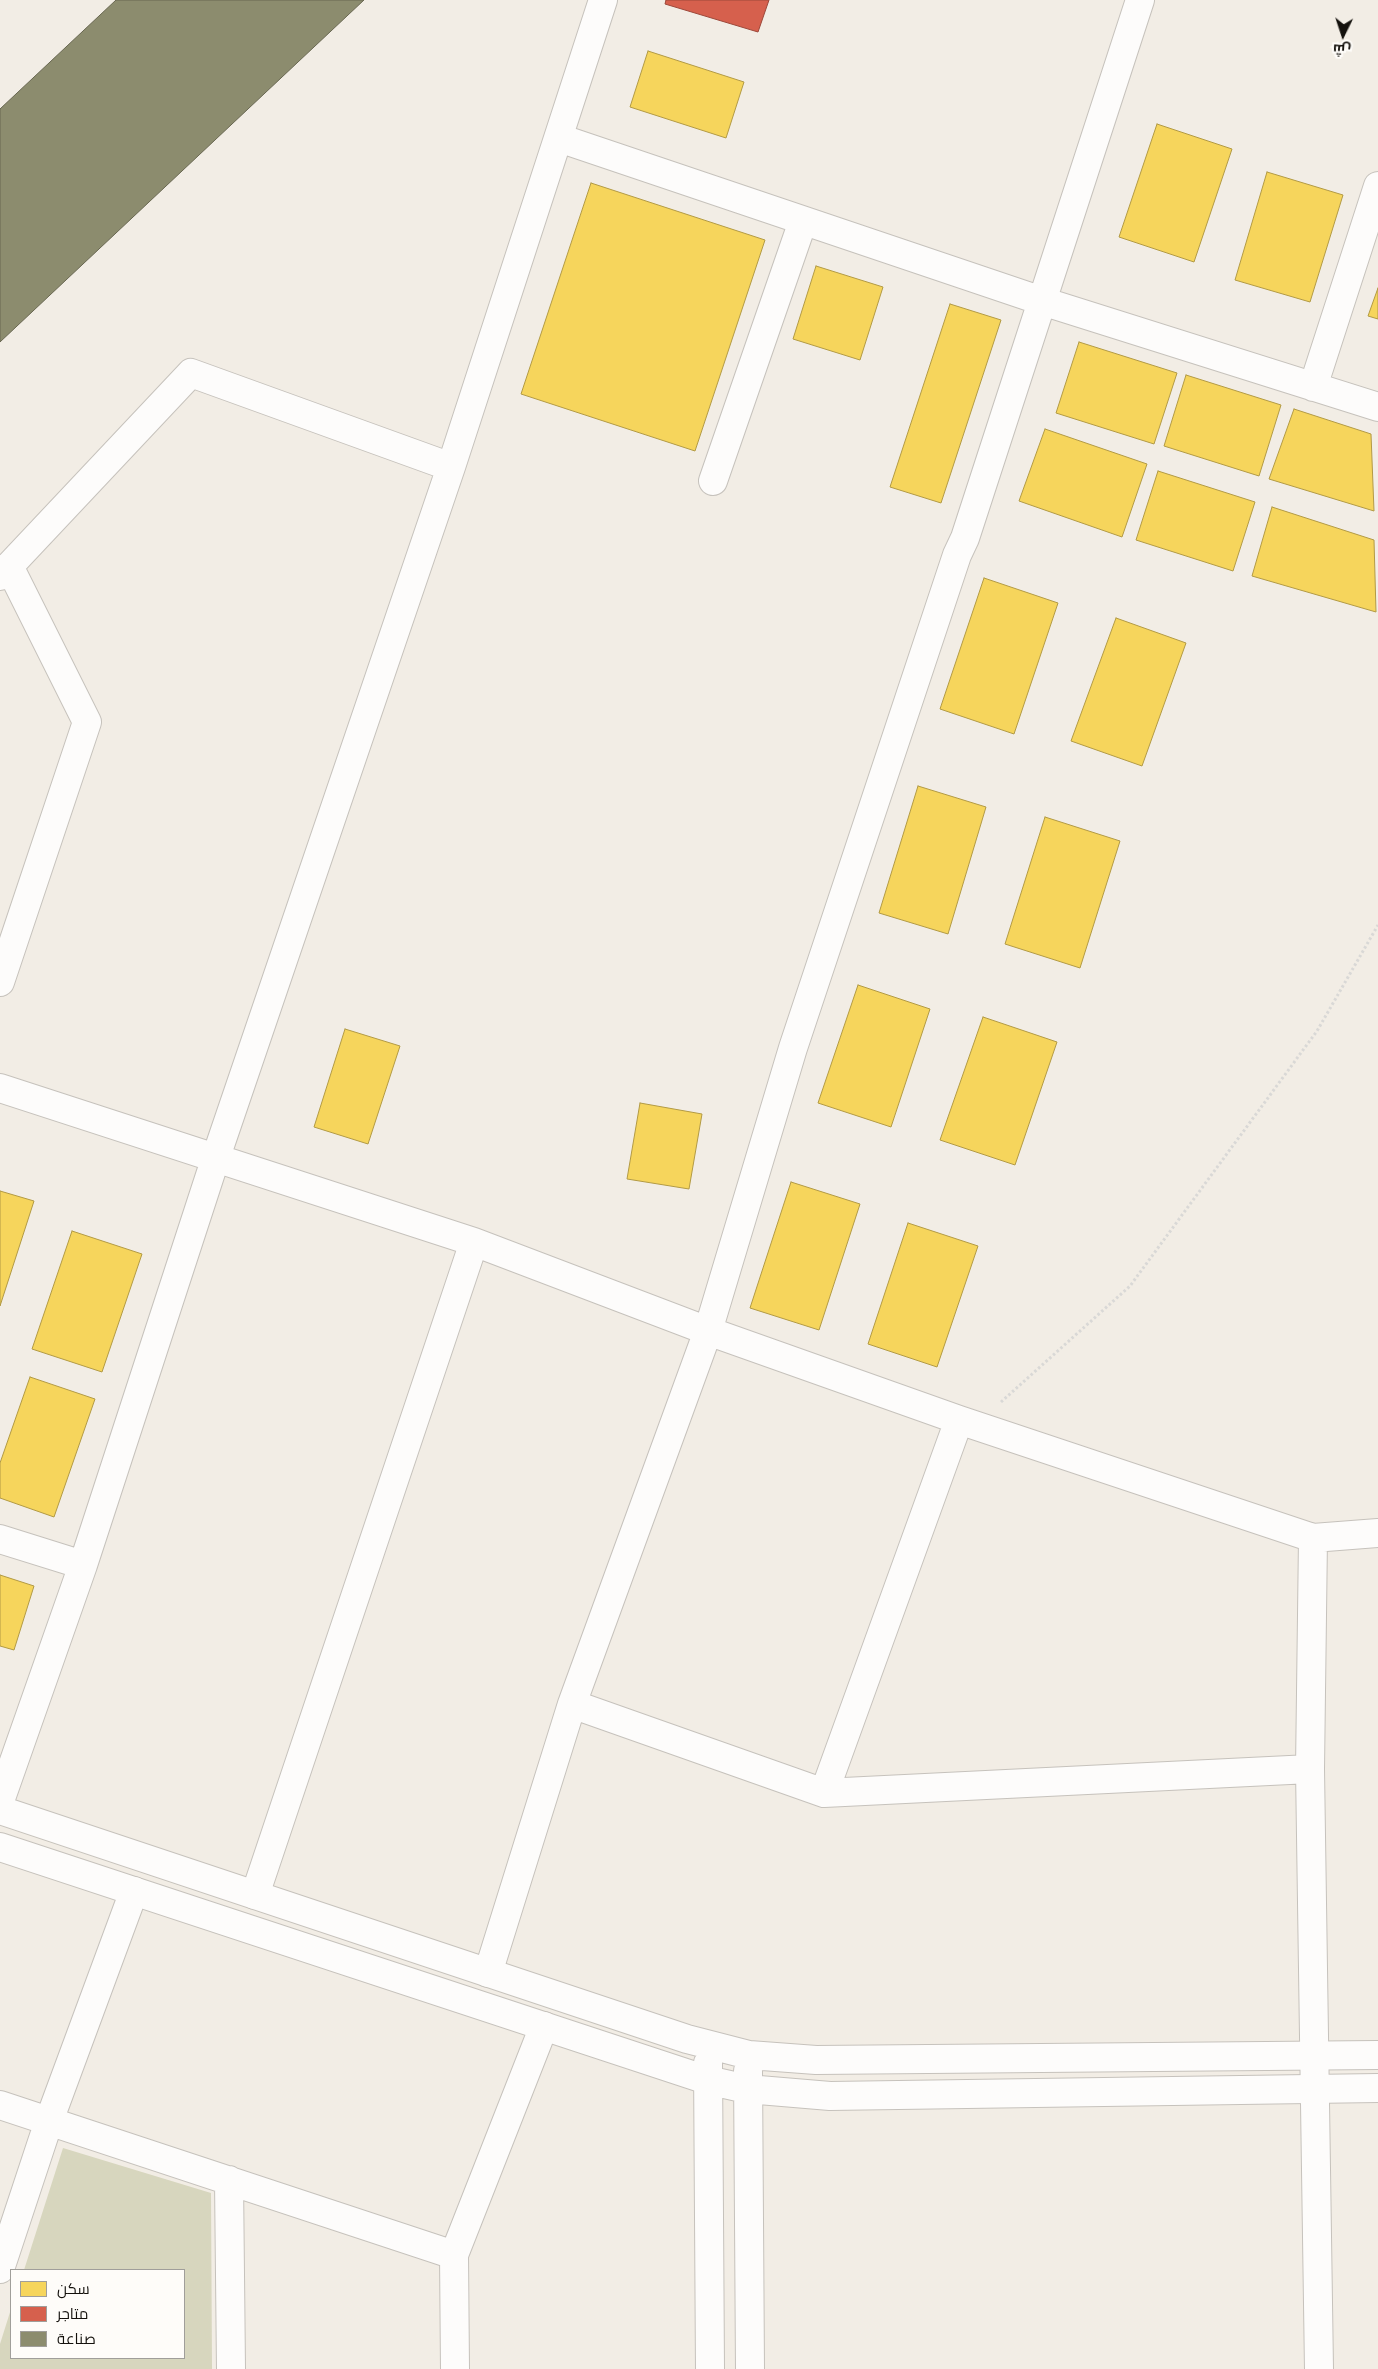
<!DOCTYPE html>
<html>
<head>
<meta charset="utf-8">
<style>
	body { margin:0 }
	#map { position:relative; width:1378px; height:2369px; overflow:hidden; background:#f2ede5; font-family:Jost,Cairo,sans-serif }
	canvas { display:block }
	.legend { position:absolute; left:10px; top:2269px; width:175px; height:90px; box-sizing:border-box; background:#fefcf9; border:1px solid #a09e9a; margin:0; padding:6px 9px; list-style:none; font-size:15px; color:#13100c }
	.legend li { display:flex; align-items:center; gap:10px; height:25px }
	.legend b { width:25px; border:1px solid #a09e9a }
	.north { position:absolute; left:1318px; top:10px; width:50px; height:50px; -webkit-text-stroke:4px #fefcf9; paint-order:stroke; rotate:184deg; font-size:14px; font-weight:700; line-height:20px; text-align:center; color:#13100c }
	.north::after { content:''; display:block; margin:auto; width:18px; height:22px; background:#13100c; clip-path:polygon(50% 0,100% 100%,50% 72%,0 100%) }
</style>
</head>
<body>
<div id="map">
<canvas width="1378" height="2369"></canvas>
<ul class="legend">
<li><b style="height:14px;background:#f6d55c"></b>سكن</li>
<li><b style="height:14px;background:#d6604d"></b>متاجر</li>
<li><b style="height:14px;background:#8c8c6e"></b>صناعة</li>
</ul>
<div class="north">ش</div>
</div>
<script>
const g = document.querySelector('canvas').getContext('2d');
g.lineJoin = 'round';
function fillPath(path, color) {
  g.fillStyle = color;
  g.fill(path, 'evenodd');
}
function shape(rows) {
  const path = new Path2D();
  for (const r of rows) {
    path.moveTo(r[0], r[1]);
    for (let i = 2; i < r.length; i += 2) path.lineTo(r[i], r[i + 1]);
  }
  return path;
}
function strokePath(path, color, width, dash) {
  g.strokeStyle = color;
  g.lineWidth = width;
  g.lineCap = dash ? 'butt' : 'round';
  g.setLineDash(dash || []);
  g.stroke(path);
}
fillPath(shape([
	[63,2148,211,2193,212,2369,0,2369,0,2344,11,2309,11,2358,184,2358,184,2270,24,2270]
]), '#d7d6be');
const homes = shape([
	[648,51,744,82,726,138,630,107,648,51],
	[1157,124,1232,149,1194,262,1119,237,1157,124],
	[1267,172,1343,195,1310,302,1235,280,1267,172],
	[591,183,765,240,695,451,521,394,591,183],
	[816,266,883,287,860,360,793,339,816,266],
	[1378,288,1378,319,1368,316,1378,288],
	[950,304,1001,320,941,503,890,487,950,304],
	[1079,342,1177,373,1154,444,1056,413,1079,342],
	[1186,375,1281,405,1259,476,1164,446,1186,375],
	[1294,409,1371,434,1374,511,1269,479,1294,409],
	[1045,429,1147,464,1122,537,1019,501,1045,429],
	[1158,471,1255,502,1233,571,1136,540,1158,471],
	[1272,507,1374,540,1376,612,1252,576,1272,507],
	[984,578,1058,603,1014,734,940,709,984,578],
	[1116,618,1186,643,1142,766,1071,741,1116,618],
	[918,786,986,807,948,934,879,913,918,786],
	[1045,817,1120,841,1080,968,1005,944,1045,817],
	[858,985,930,1009,891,1127,818,1103,858,985],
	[983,1017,1057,1042,1015,1165,940,1140,983,1017],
	[345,1029,400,1046,368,1144,314,1127,345,1029],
	[640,1103,702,1114,689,1189,627,1179,640,1103],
	[791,1182,860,1204,819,1330,750,1308,791,1182],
	[0,1191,34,1201,0,1306,0,1191],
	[908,1223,978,1246,937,1367,868,1344,908,1223],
	[72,1231,142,1254,102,1372,32,1349,72,1231],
	[30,1377,95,1399,54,1517,0,1498,0,1463,30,1377],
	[0,1575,34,1586,14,1650,0,1646,0,1575]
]);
fillPath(homes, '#f6d55c');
strokePath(homes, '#b29a44', 1);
const shops = shape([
	[666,0,769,0,758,32,665,4,666,0]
]);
fillPath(shops, '#d6604d');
strokePath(shops, '#9c483a', 1);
const industry = shape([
	[116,0,364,0,0,342,0,109,116,0]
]);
fillPath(industry, '#8c8c6e');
strokePath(industry, '#686751', 1);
const street = shape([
	[559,138,1042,301,1378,407],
	[1313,387,1378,186],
	[713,481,803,221],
	[0,576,191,373,451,467],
	[0,982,87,722,9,566],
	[0,1088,474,1242,708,1331,959,1420,1313,1538,1378,1533],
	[1313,1538,1310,1769,1319,2369],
	[0,1539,83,1565],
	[572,1704,824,1793,1310,1769],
	[824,1793,959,1420],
	[0,1801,83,1565,216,1157,451,467,603,0],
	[255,1895,474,1242],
	[488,1973,572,1704,708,1331,793,1048,957,555,965,538,1140,0],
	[0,2105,454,2255],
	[229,2180,231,2369],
	[0,2269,49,2121,134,1891],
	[455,2369,454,2255,544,2026]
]);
const secondary = shape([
	[0,1810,687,2039,749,2055,816,2060,1378,2055],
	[0,1847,707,2080,747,2089,830,2096,1378,2088],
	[708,2063,710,2369],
	[748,2071,750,2369]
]);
strokePath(street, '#c6c2bc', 30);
strokePath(secondary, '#c6c2bc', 30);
strokePath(shape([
	[1001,1402,1130,1286,1317,1031,1378,925]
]), '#d9d8d6', 3, [2.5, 2.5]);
strokePath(street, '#fdfcfb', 28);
strokePath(secondary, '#fdfcfb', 28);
</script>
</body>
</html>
